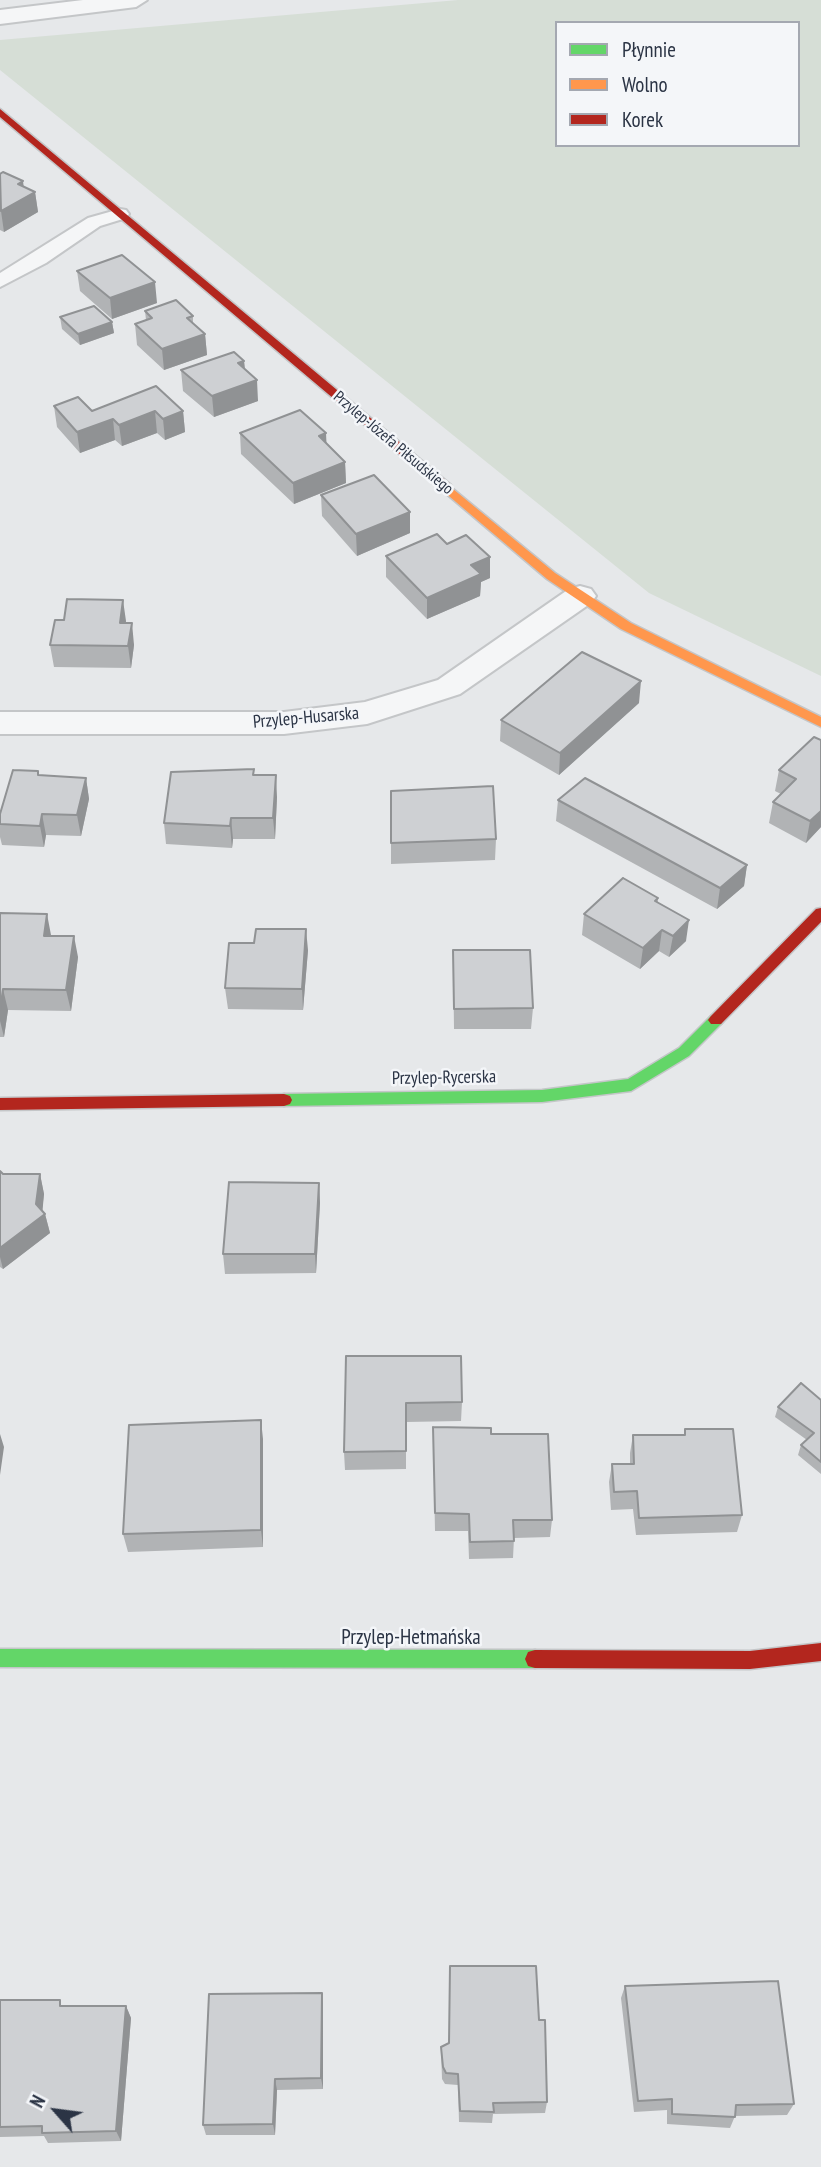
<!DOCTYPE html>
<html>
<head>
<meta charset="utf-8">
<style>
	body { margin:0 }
	#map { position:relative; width:821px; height:2167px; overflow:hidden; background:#e6e8ea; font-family:"PT Sans Narrow",sans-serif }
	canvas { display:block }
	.legend { position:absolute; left:555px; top:21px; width:245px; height:126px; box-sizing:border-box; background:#f4f6f9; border:2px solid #a4a8b1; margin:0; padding:9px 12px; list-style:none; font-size:21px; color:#2b3445 }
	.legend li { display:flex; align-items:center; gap:14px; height:35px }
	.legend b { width:35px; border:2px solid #a4a8b1 }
	.north { position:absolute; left:21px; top:2076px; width:70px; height:70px; -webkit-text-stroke:5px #f4f6f9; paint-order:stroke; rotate:298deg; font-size:19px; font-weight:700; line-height:28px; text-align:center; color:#2b3445 }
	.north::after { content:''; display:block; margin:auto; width:24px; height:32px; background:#2b3445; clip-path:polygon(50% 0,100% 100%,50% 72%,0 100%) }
</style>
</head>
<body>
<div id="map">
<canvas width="821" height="2167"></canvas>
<ul class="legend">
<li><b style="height:9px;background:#63d668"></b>Płynnie</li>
<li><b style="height:9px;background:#ff974d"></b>Wolno</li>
<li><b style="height:9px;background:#b3261e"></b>Korek</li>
</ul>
<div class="north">N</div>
</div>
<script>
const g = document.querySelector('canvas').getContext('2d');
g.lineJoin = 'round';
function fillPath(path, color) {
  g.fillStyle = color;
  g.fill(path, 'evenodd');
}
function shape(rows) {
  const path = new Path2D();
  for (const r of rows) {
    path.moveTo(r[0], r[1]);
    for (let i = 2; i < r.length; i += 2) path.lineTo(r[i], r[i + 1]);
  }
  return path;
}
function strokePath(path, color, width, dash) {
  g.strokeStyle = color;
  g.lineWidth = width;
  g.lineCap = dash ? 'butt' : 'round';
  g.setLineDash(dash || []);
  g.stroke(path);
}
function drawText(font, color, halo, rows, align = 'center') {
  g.font = font + ' "PT Sans Narrow",sans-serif';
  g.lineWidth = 5;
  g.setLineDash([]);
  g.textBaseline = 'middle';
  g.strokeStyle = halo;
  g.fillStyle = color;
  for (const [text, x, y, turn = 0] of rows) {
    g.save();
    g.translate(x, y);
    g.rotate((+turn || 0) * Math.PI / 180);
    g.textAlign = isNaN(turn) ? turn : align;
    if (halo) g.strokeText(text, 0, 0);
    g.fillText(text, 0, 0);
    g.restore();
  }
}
fillPath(shape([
	[458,0,821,0,821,676,649,593,0,70,0,40],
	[557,23,798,23,798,145,557,145]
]), '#d6ded6');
const lane = shape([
	[120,209,126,210,129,214,126,218,100,226,46,263,0,287,0,273,88,218,120,209]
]);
const street = shape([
	[83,0,147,0,136,7,0,24,0,10,83,0],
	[580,586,591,589,596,596,591,603,460,694,367,724,284,734,0,734,0,712,284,712,365,702,438,680,569,589,580,586]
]);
const fast = shape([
	[716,1014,724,1020,721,1024,689,1056,631,1091,542,1102,284,1106,278,1104,276,1100,278,1096,284,1094,542,1090,628,1079,679,1048,711,1016,716,1014],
	[0,1649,535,1650,542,1652,545,1659,542,1666,535,1668,0,1667,0,1649]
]);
const slow = shape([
	[447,484,555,573,631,623,821,717,821,727,621,629,547,579,443,491,441,488,447,484]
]);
const jam = shape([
	[0,109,451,485,451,491,443,491,0,117,0,109],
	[821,908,821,922,721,1024,711,1024,708,1020,711,1016,816,909,821,908],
	[284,1094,290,1096,292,1100,290,1104,284,1106,0,1110,0,1098,284,1094],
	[821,1643,821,1661,750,1669,535,1668,528,1666,525,1659,528,1652,535,1650,750,1651,821,1643]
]);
strokePath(lane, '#c4c6c8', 4);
strokePath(street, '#c4c6c8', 4);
strokePath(fast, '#c4c6c8', 3);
strokePath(slow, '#c4c6c8', 3);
strokePath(jam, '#c4c6c8', 3);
fillPath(lane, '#f5f6f7');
fillPath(street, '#f5f6f7');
fillPath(fast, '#63d668');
fillPath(slow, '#ff974d');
fillPath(jam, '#b3261e');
fillPath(shape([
	[0,174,24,187,35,192,38,212,4,232,0,230],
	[77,271,157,303,112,319,80,291],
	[145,311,193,316,193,323,205,334,207,355,164,370,137,345,135,324,146,320],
	[60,317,112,322,114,333,80,345,62,329],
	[244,361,245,369,258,401,214,417,183,391,181,370],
	[54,406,92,411,183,411,185,432,165,440,157,433,122,446,115,440,80,453,57,427],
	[240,433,327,444,345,462,346,483,294,504,241,454],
	[321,495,410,533,357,556,322,516],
	[447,544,490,557,490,578,481,582,480,596,427,619,386,577,386,556],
	[126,621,125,623,134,645,131,668,54,667,50,645],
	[639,703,559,775,500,741,501,720],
	[821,740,821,827,806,843,769,823,773,802,781,794,775,791,779,770],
	[254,769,254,775,277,797,275,839,233,839,232,848,166,844,164,823],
	[39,775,86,778,89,799,81,836,46,835,44,847,2,845,0,837,0,814],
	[391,791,496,839,495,860,391,864],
	[558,800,747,865,744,886,717,909,556,821],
	[658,898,658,902,686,941,669,957,659,951,640,969,582,935,584,914],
	[0,913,51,935,51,936,78,957,71,1011,8,1010,4,1037,0,1037],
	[308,950,303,1010,228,1009,225,988],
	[453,950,533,1008,531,1029,454,1029],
	[0,1171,3,1174,40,1174,44,1194,42,1210,45,1214,50,1233,3,1269,0,1267],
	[319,1183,320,1203,316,1273,225,1274,223,1254],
	[346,1356,462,1402,461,1421,406,1422,406,1469,345,1470,344,1452],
	[821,1400,821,1474,798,1455,801,1445,807,1440,775,1417,778,1407],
	[433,1427,491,1434,552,1520,550,1537,514,1538,513,1558,469,1559,468,1531,435,1531],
	[685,1429,742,1515,737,1532,636,1535,633,1509,611,1510,609,1482,612,1464,630,1464,630,1453,633,1435,684,1435],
	[263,1439,263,1547,128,1552,123,1534],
	[625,1986,794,2104,787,2115,735,2116,730,2128,667,2124,667,2110,634,2112,621,1998],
	[322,1993,323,2005,323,2089,277,2090,275,2135,206,2135,203,2125],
	[0,2000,63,2006,126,2006,131,2018,121,2141,48,2143,44,2136,0,2137],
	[539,2020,547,2102,545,2113,493,2114,492,2123,459,2122,458,2085,445,2084,442,2079,441,2047]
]), '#b1b3b5');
fillPath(shape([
	[23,181,25,197,35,192,38,212,4,232,1,211,18,184],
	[155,282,157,303,112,319,110,298],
	[112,322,114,333,80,345,78,334],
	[205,334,207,355,164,370,162,349],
	[244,361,246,382,238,363],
	[257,380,258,401,214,417,212,396],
	[155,411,157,433,122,446,119,425],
	[183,411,185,432,165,440,163,419],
	[113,419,115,440,80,453,77,432],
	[326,433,327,454,319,436],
	[345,462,346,483,294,504,293,483],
	[410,512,410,533,357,556,356,534],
	[490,557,490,578,481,582,480,596,427,619,427,598,471,565],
	[123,600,126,621,123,645,120,623],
	[132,623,134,645,131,668,128,646],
	[641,681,639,703,559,775,560,753],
	[276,775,277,797,275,839,273,818],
	[86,778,89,799,81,836,77,815],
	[821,811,821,827,806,843,810,821],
	[42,814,46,835,44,847,40,826],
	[231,818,233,839,232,848,230,826],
	[747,865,744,886,717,909,720,888],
	[47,914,51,935,48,957,44,936],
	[689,920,686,941,669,957,673,936],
	[306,929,308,950,303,1010,302,989],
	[662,930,659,951,640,969,643,948],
	[74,936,78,957,71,1011,66,990],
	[3,989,8,1010,4,1037,0,1021,0,1010],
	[40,1174,44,1194,42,1216,45,1214,50,1233,3,1269,0,1257,0,1248,36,1204],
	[319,1183,320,1203,316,1273,315,1254],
	[261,1420,263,1439,263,1547,261,1530],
	[0,1434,4,1447,0,1475],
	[322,1993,323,2005,323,2089,321,2078],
	[126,2006,131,2018,121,2141,116,2131],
	[275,2079,277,2090,275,2135,273,2124]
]), '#909294');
const building = shape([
	[3,172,23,181,18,184,35,192,1,211,0,174,3,172],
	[122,255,155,282,110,298,77,271,122,255],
	[176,300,193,316,187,318,205,334,162,349,135,324,152,318,145,311,176,300],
	[94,306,112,322,78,334,60,317,94,306],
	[234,352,244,361,238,363,257,380,212,396,181,370,234,352],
	[156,386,183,411,163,419,155,411,119,425,113,419,77,432,54,406,78,397,92,411,156,386],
	[300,410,326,433,319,436,345,462,293,483,240,433,300,410],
	[374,475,410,512,356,534,321,495,374,475],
	[437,534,447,544,466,535,490,557,471,565,481,574,427,598,386,556,437,534],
	[67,599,123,600,120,623,132,623,128,646,50,645,55,620,64,620,67,599],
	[582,652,641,681,560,753,501,720,582,652],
	[814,737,821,740,821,811,810,821,773,802,796,779,779,770,814,737],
	[254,769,253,775,276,775,273,818,231,818,230,826,164,823,171,772,254,769],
	[13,770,38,771,38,775,86,778,77,815,42,814,40,826,0,824,0,814,13,770],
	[585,778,747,865,720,888,558,800,585,778],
	[493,786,496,839,391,843,391,791,493,786],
	[623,878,658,898,655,901,689,920,673,936,662,930,643,948,584,914,623,878],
	[0,913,47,914,44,936,74,936,66,990,3,989,0,1010,0,913],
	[256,929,306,929,302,989,225,988,229,943,254,943,256,929],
	[453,950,530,950,533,1008,454,1009,453,950],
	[0,1171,3,1174,40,1174,36,1204,45,1214,0,1248,0,1171],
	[229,1182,319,1183,315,1254,223,1254,229,1182],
	[346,1356,461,1356,462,1402,406,1403,406,1451,344,1452,346,1356],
	[801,1383,821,1400,821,1462,801,1445,814,1433,778,1407,801,1383],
	[261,1420,261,1530,123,1534,129,1425,261,1420],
	[433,1427,491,1428,491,1434,548,1434,552,1520,513,1520,514,1541,470,1542,469,1514,435,1513,433,1427],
	[685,1429,733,1429,742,1515,639,1518,637,1491,614,1492,612,1464,634,1464,633,1435,685,1435,685,1429],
	[450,1966,536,1966,539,2020,545,2020,547,2102,493,2103,494,2112,460,2111,458,2074,446,2073,443,2067,441,2047,449,2043,450,1966],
	[778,1981,794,2104,736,2105,735,2117,672,2114,672,2099,638,2101,625,1986,778,1981],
	[322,1993,321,2078,275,2079,273,2124,203,2125,209,1994,322,1993],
	[0,2000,60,2000,60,2006,126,2006,116,2131,42,2133,42,2126,0,2127,0,2000]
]);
fillPath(building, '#ced0d3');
strokePath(building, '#909294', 2);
drawText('16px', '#2b3445', '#f4f6f9', [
	["Przylep-Józefa Piłsudskiego",393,443,40]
]);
drawText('18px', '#2b3445', '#f4f6f9', [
	["Przylep-Husarska",306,718,-5],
	["Przylep-Rycerska",444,1078,-1]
]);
drawText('21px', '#2b3445', '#f4f6f9', [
	["Przylep-Hetmańska",411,1638]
]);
</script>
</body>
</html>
